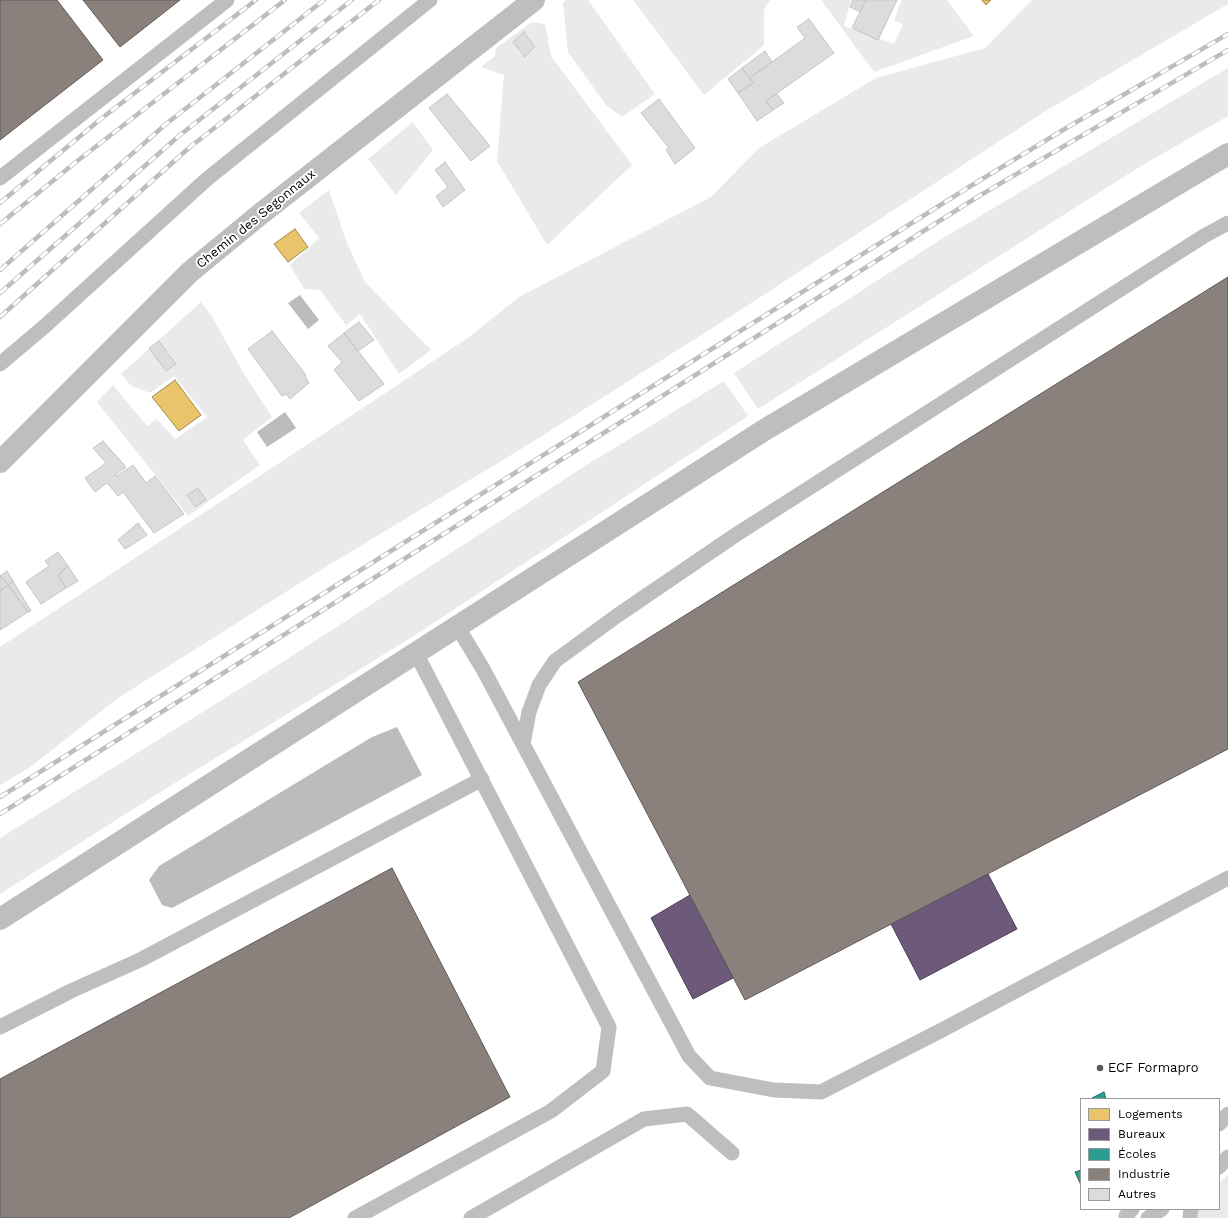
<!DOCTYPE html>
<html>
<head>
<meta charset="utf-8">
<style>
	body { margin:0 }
	#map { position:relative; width:1228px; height:1218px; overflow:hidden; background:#fff; font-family:"Work Sans",sans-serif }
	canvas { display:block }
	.legend { position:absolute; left:1080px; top:1098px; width:140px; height:112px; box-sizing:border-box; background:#fff; border:1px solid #999; margin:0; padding:5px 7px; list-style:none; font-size:12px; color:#000 }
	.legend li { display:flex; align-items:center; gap:8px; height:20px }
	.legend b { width:20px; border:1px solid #999 }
</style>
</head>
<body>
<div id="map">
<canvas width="1228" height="1218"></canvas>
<ul class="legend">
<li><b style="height:11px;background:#e9c46a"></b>Logements</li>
<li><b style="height:11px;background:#6d597a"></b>Bureaux</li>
<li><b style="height:11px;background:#2a9d8f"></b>Écoles</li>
<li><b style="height:11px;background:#8a817c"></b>Industrie</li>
<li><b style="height:11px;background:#dcdcdc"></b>Autres</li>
</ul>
</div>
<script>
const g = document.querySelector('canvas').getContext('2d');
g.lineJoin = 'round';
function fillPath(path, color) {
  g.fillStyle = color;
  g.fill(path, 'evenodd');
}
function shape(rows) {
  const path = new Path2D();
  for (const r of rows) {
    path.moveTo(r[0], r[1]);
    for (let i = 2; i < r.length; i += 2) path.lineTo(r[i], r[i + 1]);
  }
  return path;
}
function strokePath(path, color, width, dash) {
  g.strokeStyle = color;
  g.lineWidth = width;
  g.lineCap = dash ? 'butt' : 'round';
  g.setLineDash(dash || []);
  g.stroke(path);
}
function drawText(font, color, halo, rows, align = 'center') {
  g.font = font + ' "Work Sans",sans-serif';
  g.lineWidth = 4;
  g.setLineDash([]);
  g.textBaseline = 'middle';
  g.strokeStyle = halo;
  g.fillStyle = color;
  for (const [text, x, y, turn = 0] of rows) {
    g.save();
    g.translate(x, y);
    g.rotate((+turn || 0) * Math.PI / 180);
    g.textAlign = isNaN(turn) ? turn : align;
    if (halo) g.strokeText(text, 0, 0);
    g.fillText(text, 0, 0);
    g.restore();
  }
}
fillPath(shape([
	[567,0,588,0,655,94,622,117,606,105,568,52,563,2],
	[633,0,770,0,764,10,764,45,704,95],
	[821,0,851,0,844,26,894,44,903,24,894,20,902,0,947,0,974,36,874,72],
	[1032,0,1228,0,1228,4,1044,112,739,311,531,443,319,571,118,698,29,768,0,785,0,647,381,396,469,337,519,297,711,197,759,148,876,78,985,48],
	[532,22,545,24,551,56,632,165,547,245,497,161,504,75,481,67,495,56,496,48],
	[1228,68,1228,116,1136,169,758,409,734,373,940,240],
	[413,122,433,150,396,195,368,159],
	[329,190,347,243,365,282,431,350,399,374,360,314,346,325,320,290,304,289,290,265,319,238,299,213],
	[201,302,211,315,246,377,272,417,243,440,260,465,188,516,97,402,113,385,147,426,157,419,175,439,207,417,174,376,150,393,130,385,121,374],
	[724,381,748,416,409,639,149,799,0,894,0,838,267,672,585,466],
	[1228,1174,1228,1218,1195,1218,1197,1209,1219,1209,1219,1184]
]), '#eaeaea');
fillPath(shape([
	[300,295,319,320,308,329,288,303],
	[285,412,296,428,267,447,257,432],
	[397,727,422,775,172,908,162,905,149,880,159,866,372,737]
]), '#bcbcbc');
const homes = shape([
	[982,0,991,0,986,5,982,0],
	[295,229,308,247,288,262,274,244,295,229],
	[175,380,201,415,179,431,152,397,175,380]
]);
fillPath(homes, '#e9c46a');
strokePath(homes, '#a3894a', 1);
const offices = shape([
	[988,874,1017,929,920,980,891,924,988,874],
	[690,895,733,978,693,999,651,918,690,895]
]);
fillPath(offices, '#6d597a');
strokePath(offices, '#4c3e55', 1);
const schools = shape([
	[1104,1092,1106,1099,1092,1099,1092,1098,1104,1092],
	[1081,1170,1081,1185,1075,1172,1081,1170]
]);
fillPath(schools, '#2a9d8f');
strokePath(schools, '#1d6e64', 1);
const industry = shape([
	[0,0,57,0,103,60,0,140,0,0],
	[83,0,180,0,120,47,83,0],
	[1228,277,1228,749,745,1000,578,682,1228,277],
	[392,868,510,1097,289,1218,0,1218,0,1079,392,868]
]);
fillPath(industry, '#8a817c');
strokePath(industry, '#615a57', 1);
const building = shape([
	[853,0,866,0,860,12,850,7,853,0],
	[866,0,897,0,878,40,852,28,866,0],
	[809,19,834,53,766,101,773,110,757,121,738,93,753,83,750,78,805,38,797,27,809,19],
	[524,32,535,47,525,57,513,42,524,32],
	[765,51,772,62,750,78,742,68,765,51],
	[742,68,753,83,738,93,728,79,742,68],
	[447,94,490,146,471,161,429,108,447,94],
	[777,94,784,103,773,110,766,101,777,94],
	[659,99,695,148,675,164,666,150,669,148,641,113,659,99],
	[445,162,465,190,443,207,436,196,448,187,435,170,445,162],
	[359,322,374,340,358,351,344,333,359,322],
	[272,331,306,375,305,376,309,383,290,399,286,394,282,396,248,349,272,331],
	[344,333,384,384,359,401,334,370,342,362,328,346,344,333],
	[159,341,176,364,166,371,149,348,159,341],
	[103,441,126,467,115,475,117,476,133,465,146,483,155,476,184,514,154,533,123,492,118,496,107,483,95,492,85,478,106,463,93,448,103,441],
	[198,488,206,500,195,507,187,495,198,488],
	[138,523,147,535,125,549,118,540,138,523],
	[58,552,68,566,58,575,66,588,41,604,26,582,49,566,45,561,58,552],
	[68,566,78,581,66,588,58,575,68,566],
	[7,571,13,581,8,585,0,576,7,571],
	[0,576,8,585,1,590,0,590,0,576],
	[13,581,31,611,28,612,8,585,13,581],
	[8,585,28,612,0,630,0,591,8,585]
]);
fillPath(building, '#dcdcdc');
strokePath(building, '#c5c5c5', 1);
strokePath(shape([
	[0,178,227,0],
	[0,364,45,326,207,179,430,0],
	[457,626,483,669,689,1056,710,1078,774,1090,821,1092,942,1030,1228,878],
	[523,744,529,712,539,685,555,661,618,615,737,534,1204,236,1228,223],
	[0,1027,73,990,140,960,482,779],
	[1219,1124,1228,1114],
	[1219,1167,1228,1157],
	[355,1218,551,1111,603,1071,609,1027,416,653],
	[471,1218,644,1119,687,1114,732,1153],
	[1127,1218,1126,1216,1132,1209],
	[1148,1218,1162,1209],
	[1190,1218,1191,1209]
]), '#bebebe', 15);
strokePath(shape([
	[0,462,190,272,258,216,534,0],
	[0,919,766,429,1228,154]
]), '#bebebe', 22);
const rail = shape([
	[0,203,102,118,256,0],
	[0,224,76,162,285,0],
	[0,270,166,124,324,0],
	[0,293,180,135,352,0],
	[0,317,190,147,379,0],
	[0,797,969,187,1068,127,1228,34],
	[0,814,979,196,1228,50]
]);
strokePath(rail, '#bdbdbd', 4.5);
strokePath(rail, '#fff', 3, [9]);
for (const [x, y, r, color] of [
	[1100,1068,4,"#595959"]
]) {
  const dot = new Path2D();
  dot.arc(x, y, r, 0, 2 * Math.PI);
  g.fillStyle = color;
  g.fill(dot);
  strokePath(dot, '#fff', 1.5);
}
drawText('13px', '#000', '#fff', [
	["Chemin des Segonnaux",256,219,-39]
]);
drawText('13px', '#000', '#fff', [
	["ECF Formapro",1108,1068]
], 'left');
</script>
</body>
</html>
